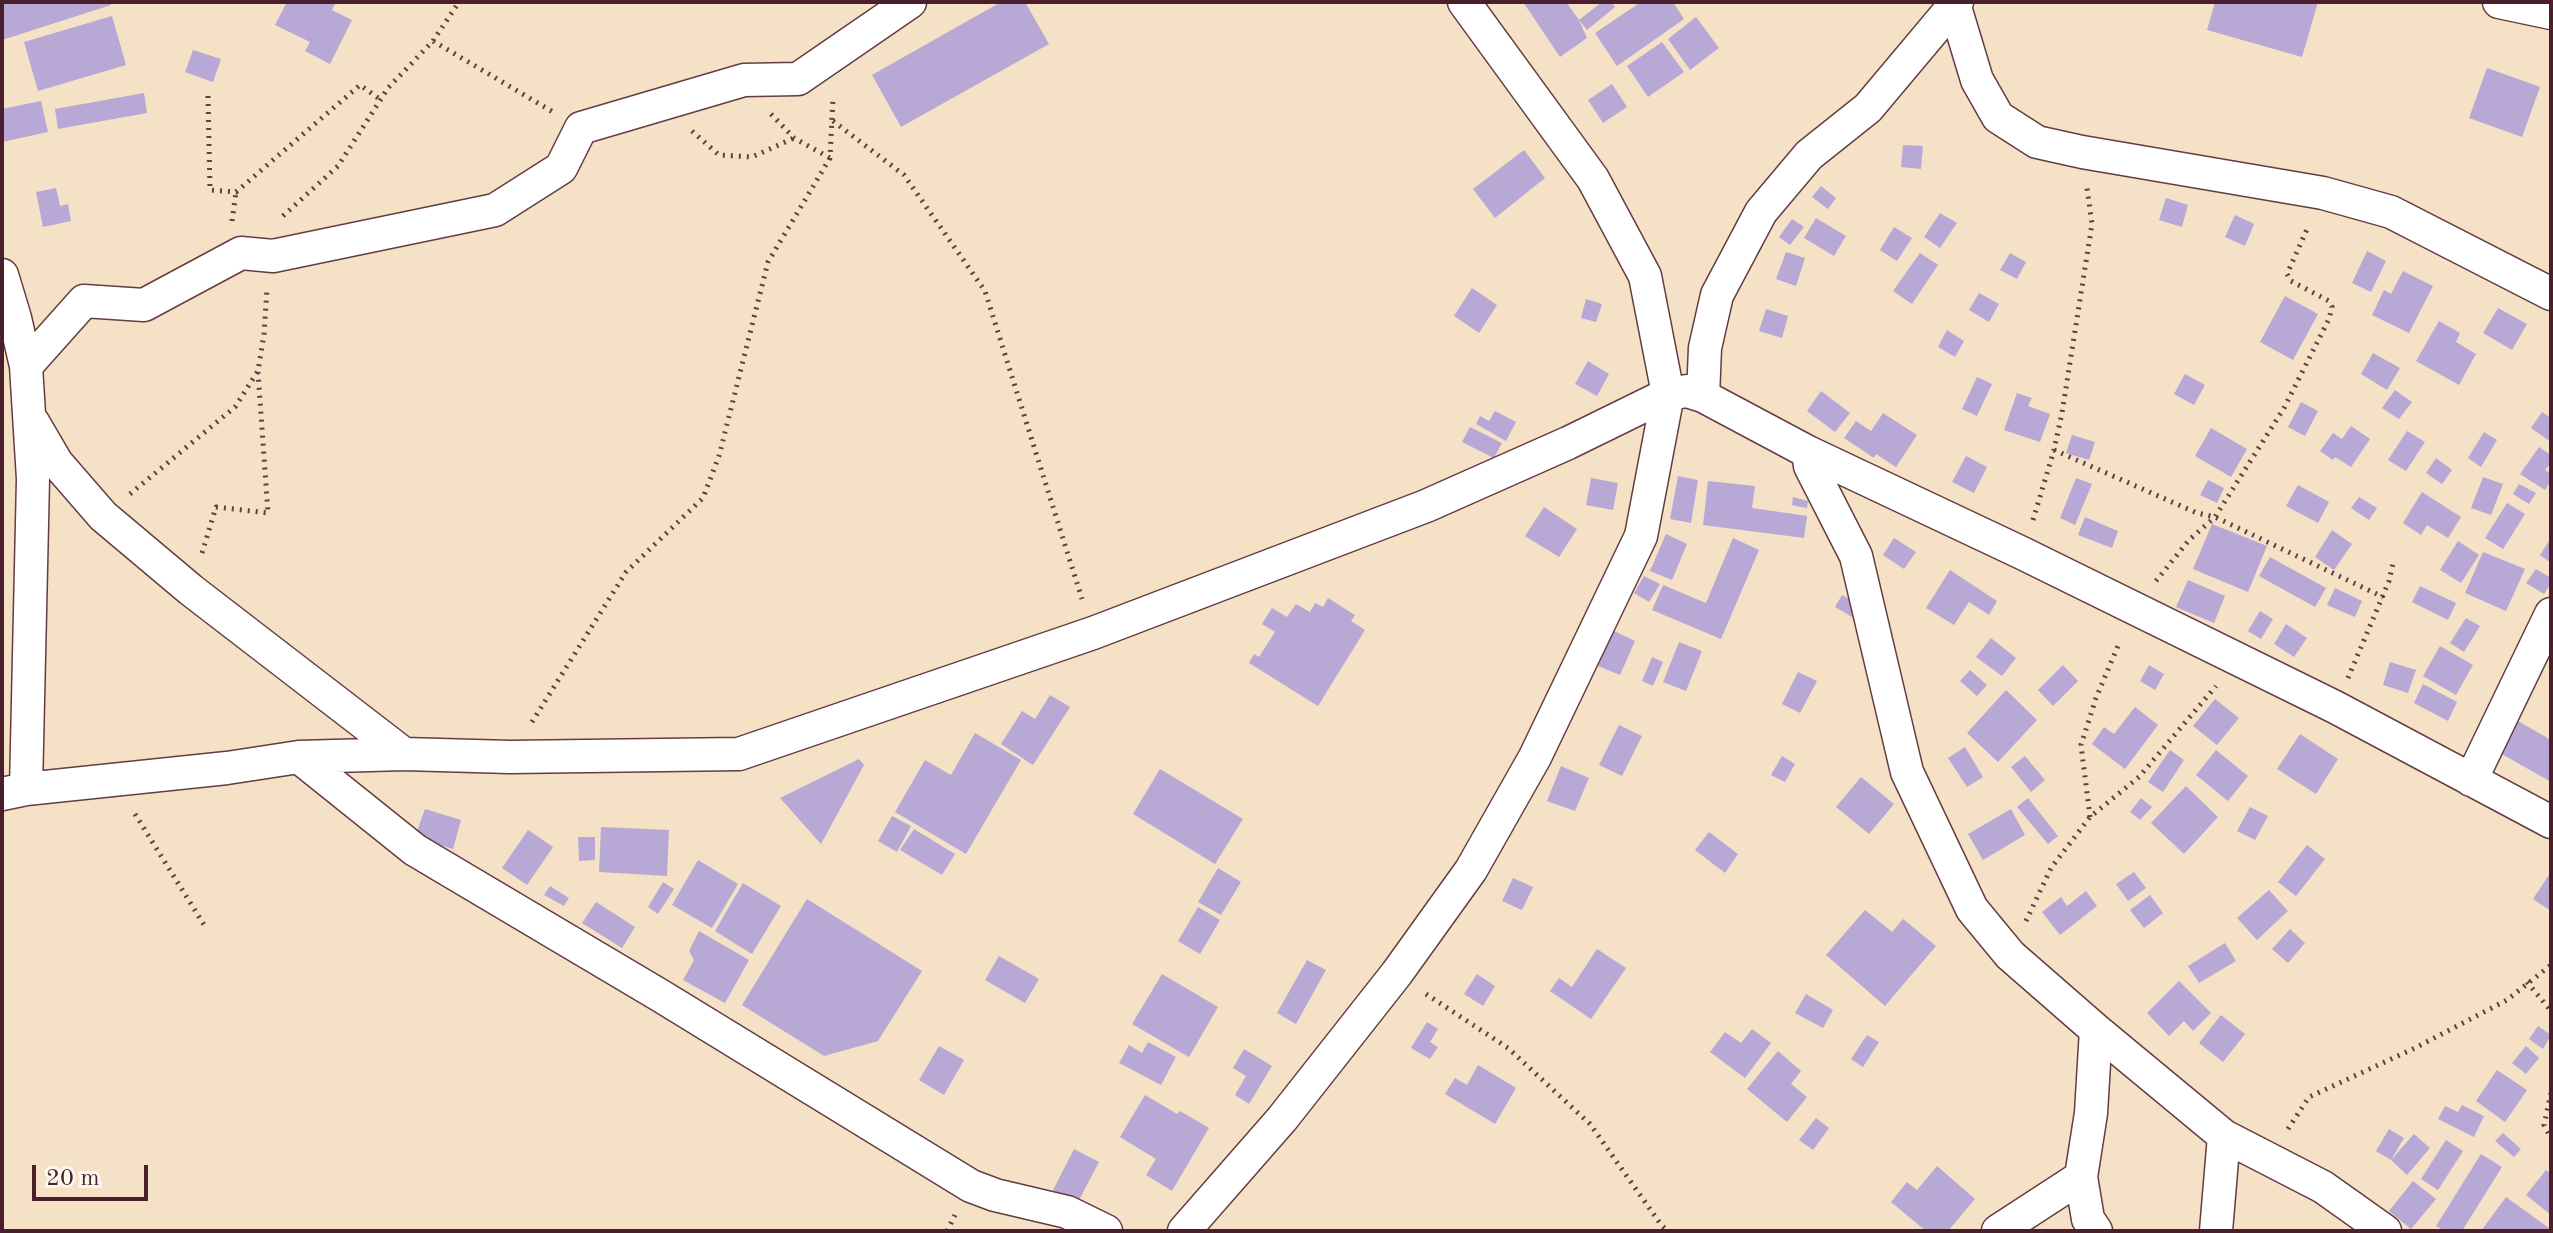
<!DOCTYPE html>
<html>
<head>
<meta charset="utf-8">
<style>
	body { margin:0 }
	#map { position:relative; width:2553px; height:1233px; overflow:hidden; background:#f4e1c6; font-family:"Old Standard TT",serif }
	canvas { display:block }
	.frame { position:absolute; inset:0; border:4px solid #4a1f2b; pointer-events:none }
	.scale { position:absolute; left:32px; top:1165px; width:116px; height:36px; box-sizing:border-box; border:4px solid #4a1f2b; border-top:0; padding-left:10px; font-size:24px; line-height:28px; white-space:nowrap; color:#4a1f2b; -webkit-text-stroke:6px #fbf7ec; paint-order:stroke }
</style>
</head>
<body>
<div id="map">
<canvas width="2553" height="1233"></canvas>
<div class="frame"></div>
<div class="scale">20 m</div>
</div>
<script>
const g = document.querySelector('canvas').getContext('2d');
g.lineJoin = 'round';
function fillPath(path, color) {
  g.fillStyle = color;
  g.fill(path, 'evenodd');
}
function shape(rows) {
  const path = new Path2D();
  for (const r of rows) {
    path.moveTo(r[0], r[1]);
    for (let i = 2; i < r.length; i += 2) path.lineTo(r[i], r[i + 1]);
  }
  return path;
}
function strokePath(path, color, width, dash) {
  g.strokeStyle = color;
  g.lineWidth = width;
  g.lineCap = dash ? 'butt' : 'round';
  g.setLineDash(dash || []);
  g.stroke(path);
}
fillPath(shape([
	[2,2,110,2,111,5,2,40],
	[287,2,336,2,332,10,352,20,330,64,305,51,310,42,275,25],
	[1001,2,1025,2,1049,44,901,127,872,75],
	[1523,2,1566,2,1579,20,1602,2,1611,2,1615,7,1587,30,1579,20,1587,38,1560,57],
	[1641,2,1673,2,1684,19,1617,66,1595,33],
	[2215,2,2318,2,2302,57,2207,30],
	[112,16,126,65,38,91,24,42],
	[1696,17,1719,48,1690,70,1668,39],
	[1662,42,1684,72,1648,97,1627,66],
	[193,50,221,59,213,82,185,72],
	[2487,68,2540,87,2522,137,2469,118],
	[1612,84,1627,107,1603,123,1588,100],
	[144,93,147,113,58,129,55,109],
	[41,101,48,132,2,142,2,109],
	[1903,145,1923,146,1921,169,1901,167],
	[1524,150,1545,178,1495,218,1473,189],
	[1821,186,1836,198,1828,209,1812,197],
	[56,188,60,206,68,204,71,221,43,227,36,192],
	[2166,198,2188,205,2182,227,2159,220],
	[1940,213,1957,223,1940,248,1924,237],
	[2235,215,2254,224,2245,246,2225,237],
	[1816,218,1846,236,1834,256,1804,238],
	[1792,219,1804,227,1790,245,1779,237],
	[1894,227,1912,238,1897,261,1880,250],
	[2367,251,2386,261,2371,292,2352,283],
	[1786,252,1805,258,1796,286,1776,279],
	[1920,253,1938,265,1912,304,1893,291],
	[2010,253,2026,262,2017,279,2000,270],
	[2403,271,2433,286,2409,333,2372,315,2384,290,2391,294],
	[1472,288,1497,305,1479,333,1454,316],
	[1979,293,1999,304,1989,322,1969,310],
	[2285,296,2318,314,2293,360,2260,342],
	[1586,299,1602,304,1596,322,1581,318],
	[2498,308,2527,324,2512,350,2483,333],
	[1766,309,1788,316,1782,338,1759,331],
	[2439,321,2460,333,2456,342,2476,354,2459,385,2416,361],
	[1947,330,1964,341,1955,357,1938,347],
	[2373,353,2400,368,2387,390,2361,374],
	[1588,361,1609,374,1597,396,1575,384],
	[2185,374,2205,385,2194,405,2174,394],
	[1977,377,1992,384,1977,416,1962,409],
	[2395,390,2412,402,2399,419,2382,408],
	[1821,391,1850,413,1835,432,1807,411],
	[2017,393,2032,398,2028,406,2050,414,2040,442,2004,430],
	[2301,402,2318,411,2305,436,2288,427],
	[1495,411,1516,422,1506,441,1476,424,1480,416,1489,421],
	[2542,412,2551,418,2551,442,2531,428],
	[1883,413,1917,435,1896,467,1876,454,1874,458,1844,438,1856,421,1871,431],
	[2351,426,2370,439,2351,467,2335,457,2333,460,2320,451,2333,433,2342,439],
	[1470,427,1502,443,1494,458,1462,442],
	[2211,428,2247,449,2231,477,2195,456],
	[2407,431,2425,442,2406,471,2388,460],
	[2484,432,2497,440,2481,467,2468,458],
	[2072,435,2095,442,2089,460,2066,453],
	[2539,447,2551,455,2551,463,2545,470,2551,474,2551,481,2545,490,2520,474],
	[1966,456,1987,467,1974,493,1952,482],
	[2436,458,2452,470,2442,484,2426,473],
	[1678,476,1698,480,1691,523,1670,519],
	[2483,477,2503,484,2491,515,2471,508],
	[1591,478,1618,483,1613,510,1586,505],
	[2076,478,2092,484,2075,525,2060,518],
	[2208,480,2224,488,2217,503,2200,495],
	[1708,481,1755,486,1752,508,1807,516,1804,538,1703,525],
	[2519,484,2536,493,2529,504,2513,494],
	[2298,485,2329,502,2318,523,2286,506],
	[2422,492,2461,517,2448,538,2427,525,2421,535,2403,523],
	[1793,497,1808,501,1807,508,1792,505],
	[2359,497,2377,508,2369,520,2351,508],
	[2507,503,2525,514,2503,549,2485,538],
	[1544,507,1577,529,1559,557,1525,536],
	[2085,517,2118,531,2112,548,2078,535],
	[2212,524,2267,546,2248,592,2193,569],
	[2332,530,2352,544,2334,570,2315,557],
	[1666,534,1687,544,1672,580,1650,571],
	[1733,538,1759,550,1721,639,1652,610,1663,585,1706,603],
	[1894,538,1916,552,1904,569,1883,555],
	[2551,538,2551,563,2540,555],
	[2458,541,2479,555,2461,583,2440,570],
	[2483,552,2525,569,2506,611,2465,593],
	[2270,557,2326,588,2315,607,2259,576],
	[2536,569,2551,578,2551,583,2544,594,2526,583],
	[1950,570,1997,601,1989,615,1969,602,1954,625,1926,608],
	[1644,576,1660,584,1649,602,1634,593],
	[2188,580,2225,596,2214,623,2176,607],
	[2420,586,2456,603,2448,620,2412,602],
	[2335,588,2362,601,2355,617,2327,605],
	[1842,595,1860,605,1854,618,1835,607],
	[1328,598,1355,615,1351,621,1365,630,1318,706,1249,663,1254,654,1259,657,1275,632,1262,624,1272,608,1287,617,1296,604,1310,612,1315,603,1323,607],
	[2260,611,2273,619,2261,639,2248,631],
	[2466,618,2480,626,2464,652,2450,643],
	[2286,624,2307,638,2294,657,2274,644],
	[1614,631,1635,641,1620,675,1598,666],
	[1991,638,2016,658,2002,676,1976,657],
	[1679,642,1702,651,1686,691,1663,682],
	[2440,646,2473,665,2456,695,2423,676],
	[1652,657,1663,662,1653,686,1642,681],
	[2390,662,2416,670,2408,693,2383,685],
	[2063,665,2078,681,2053,706,2038,690],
	[2149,665,2164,674,2155,690,2140,681],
	[1970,670,1987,685,1977,696,1960,681],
	[1798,672,1817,681,1800,713,1782,704],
	[2423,684,2457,702,2448,721,2414,703],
	[2006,690,2037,720,1998,762,1967,733],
	[1050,695,1070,707,1033,765,1001,744,1022,711,1035,719],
	[2215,699,2239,718,2217,745,2193,726],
	[2135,707,2158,725,2125,769,2092,744,2104,727,2114,734],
	[2518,721,2551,740,2551,782,2500,753],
	[1619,725,1642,736,1622,776,1599,765],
	[975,733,1021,760,966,854,895,812,925,760,951,775],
	[2300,734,2338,759,2316,794,2277,769],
	[1965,747,1983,777,1967,787,1948,758],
	[2170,750,2184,760,2163,792,2148,782],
	[2216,750,2248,776,2228,801,2196,775],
	[1782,756,1795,764,1785,782,1771,775],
	[2025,756,2045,780,2031,792,2011,767],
	[859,759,864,765,821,844,780,798],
	[1561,766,1589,778,1575,811,1547,801],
	[1160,769,1243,819,1215,864,1133,814],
	[1861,777,1894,804,1869,834,1836,807],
	[2186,786,2218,817,2184,854,2151,823],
	[2028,798,2058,836,2048,844,2017,807],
	[2141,798,2152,807,2140,820,2130,812],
	[2250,807,2268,816,2255,840,2237,831],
	[425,809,461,820,453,849,415,837],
	[2011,809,2025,835,1983,860,1968,834],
	[892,816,911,826,897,852,878,841],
	[601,827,669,830,667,876,599,872],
	[914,829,955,854,942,875,900,850],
	[528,830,553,847,527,885,502,868],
	[1709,832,1738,854,1725,873,1695,850],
	[578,837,595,837,595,860,579,861],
	[2307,845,2325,859,2296,896,2278,882],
	[698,860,738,884,712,928,672,905],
	[1218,868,1241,882,1221,915,1198,902],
	[2134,872,2146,888,2128,901,2116,884],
	[2551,872,2551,911,2533,899],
	[1513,878,1533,887,1522,910,1502,901],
	[663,882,674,889,658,914,648,907],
	[743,883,781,906,752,954,715,931],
	[550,886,569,898,564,906,544,895],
	[2269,890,2288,911,2257,940,2237,918],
	[2086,891,2097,906,2060,935,2042,912,2061,897,2067,906],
	[2150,895,2163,913,2144,928,2130,910],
	[807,899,922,971,878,1041,824,1056,742,1005],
	[596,902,635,927,622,948,582,923],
	[1198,907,1220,920,1200,954,1178,941],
	[1865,910,1892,932,1903,919,1936,946,1885,1006,1826,955],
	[2290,929,2305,943,2288,963,2272,949],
	[699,931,749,960,725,1003,683,980,694,960,689,951],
	[2225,943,2236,961,2199,983,2188,966],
	[1597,949,1626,968,1591,1019,1550,991,1559,978,1572,987],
	[999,956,1039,979,1025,1003,985,980],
	[1307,960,1326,970,1296,1024,1277,1013],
	[1162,974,1218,1007,1189,1057,1132,1024],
	[1477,974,1495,986,1483,1006,1464,994],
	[2179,981,2211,1013,2193,1031,2184,1021,2169,1036,2147,1013],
	[1806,994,1833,1010,1823,1028,1795,1013],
	[2221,1015,2245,1034,2223,1062,2199,1043],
	[1427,1022,1438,1029,1430,1042,1438,1047,1430,1059,1411,1048],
	[2538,1026,2551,1035,2543,1049,2529,1039],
	[1752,1029,1771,1043,1745,1078,1710,1052,1725,1032,1741,1043],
	[1867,1035,1879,1042,1863,1067,1851,1059],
	[1148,1042,1176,1057,1161,1085,1119,1063,1129,1045,1142,1053],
	[939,1046,964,1060,944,1095,919,1080],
	[2526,1046,2539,1058,2526,1074,2512,1063],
	[1244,1049,1272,1066,1249,1104,1235,1095,1246,1076,1233,1068],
	[1778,1051,1801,1071,1791,1084,1807,1097,1787,1122,1747,1089],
	[1478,1065,1516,1088,1495,1124,1445,1094,1455,1078,1467,1085],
	[2497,1070,2527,1090,2505,1122,2476,1101],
	[1145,1095,1177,1114,1180,1111,1209,1128,1172,1191,1146,1175,1156,1159,1120,1137],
	[2462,1105,2484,1116,2474,1137,2438,1119,2445,1106,2458,1112],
	[1816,1118,1829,1128,1813,1150,1799,1140],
	[2389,1129,2404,1138,2391,1160,2376,1151],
	[2503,1133,2521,1149,2514,1157,2495,1141],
	[2414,1134,2430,1148,2407,1175,2391,1160],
	[2446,1140,2463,1151,2438,1190,2421,1179],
	[1074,1149,1099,1162,1078,1202,1053,1190],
	[2481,1154,2502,1167,2462,1231,2445,1231,2436,1226],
	[1937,1166,1975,1199,1948,1231,1926,1231,1891,1202,1907,1182,1917,1190],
	[2546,1170,2551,1174,2551,1215,2526,1195],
	[2413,1181,2436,1199,2411,1229,2389,1211],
	[2506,1197,2549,1228,2547,1231,2481,1231]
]), '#b7a8d5');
const minor = shape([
	[1951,2,1955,7,1977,80,1998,117,2037,142,2082,152,2323,193,2391,212,2551,294],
	[2499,2,2551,13],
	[2,275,15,318,26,366,33,479,26,789],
	[26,366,84,301,144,305,241,253,273,256,495,210,561,168,581,128,744,80,798,79,910,2],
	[1703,396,1705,348,1717,295,1761,212,1809,155,1868,108,1957,2],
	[33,422,57,463,103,516,191,590,404,754],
	[1808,452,1810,466,1856,556,1907,772,1972,909,2010,955,2096,1030,2091,1113,2081,1177,2088,1219,2096,1231],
	[299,757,415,850,661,996,971,1186,995,1195,1067,1212,1106,1231],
	[2471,780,2551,614],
	[2,794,26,789,227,768,299,757,404,754,510,757,739,754,1093,633,1426,506,1568,443,1668,394,1687,391,1703,396,1808,452,2022,553,2335,707,2551,822],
	[2096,1030,2224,1136,2216,1231],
	[2224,1136,2323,1187,2385,1231],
	[1184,1231,1282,1119,1397,973,1471,870,1535,757,1641,536,1668,394,1645,276,1593,179,1464,2],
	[1998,1231,2081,1177]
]);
strokePath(minor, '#643c42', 35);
strokePath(shape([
	[433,41,553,112],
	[208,96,210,190,236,192,360,85,381,100],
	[771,114,794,138,830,158],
	[833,121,904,175,985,291,1082,599],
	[692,131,719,155,752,157,794,138],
	[283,216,338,166,388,88,433,41,459,2],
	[232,221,236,192],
	[2054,450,2197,513,2215,517,2383,597],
	[130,494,235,407,258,371,264,334,267,289],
	[2033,520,2054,450,2062,413,2092,224,2087,188],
	[202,553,216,507,268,513,258,372],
	[2156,581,2189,540,2215,517,2284,408,2329,319,2332,307,2329,301,2291,281,2287,274,2308,227],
	[2348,678,2389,581,2393,563],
	[532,722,626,572,703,498,719,456,768,262,830,158,833,98],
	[135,814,206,928],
	[2090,817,2081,745,2096,698,2120,641],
	[2026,921,2051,868,2090,817,2139,777,2216,686],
	[2527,982,2551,1011],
	[1426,994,1508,1048,1590,1124,1662,1226,1668,1231],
	[2551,1093,2544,1125,2551,1138],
	[2288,1129,2309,1097,2415,1048,2507,1000,2551,965],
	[947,1231,955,1215]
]), '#643c42', 5, [2, 6]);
strokePath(minor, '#fff', 32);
</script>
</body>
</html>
